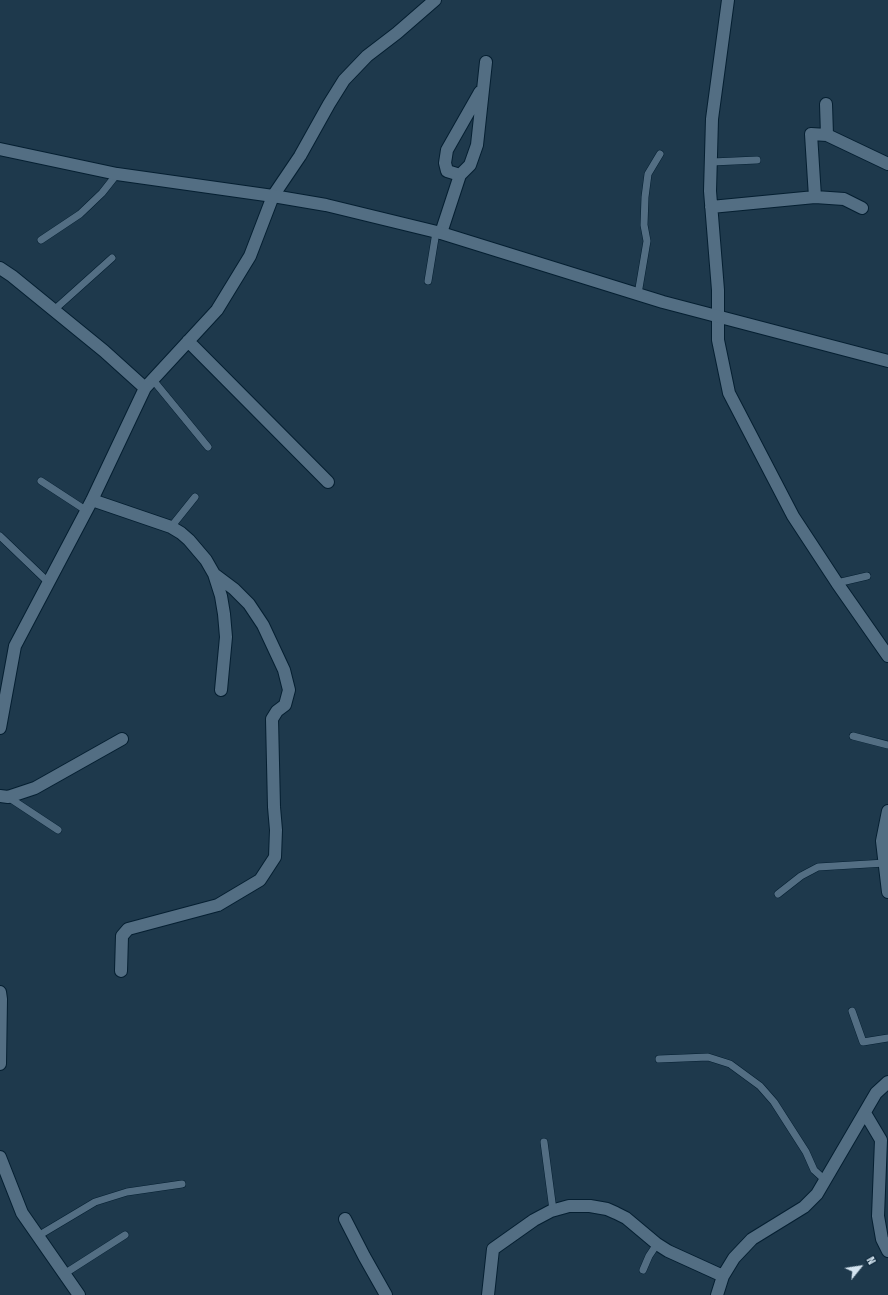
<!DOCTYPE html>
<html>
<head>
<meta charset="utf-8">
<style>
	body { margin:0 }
	#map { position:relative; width:888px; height:1295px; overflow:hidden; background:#1e394c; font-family:"Fira Sans Condensed",sans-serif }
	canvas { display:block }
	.north { position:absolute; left:840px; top:1247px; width:40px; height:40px; -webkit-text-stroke:3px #142e41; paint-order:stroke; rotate:60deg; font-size:11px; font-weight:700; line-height:16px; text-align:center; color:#d4e4f0 }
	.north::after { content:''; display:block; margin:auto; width:14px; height:18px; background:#d4e4f0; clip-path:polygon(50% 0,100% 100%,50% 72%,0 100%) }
</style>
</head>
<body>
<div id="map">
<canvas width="888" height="1295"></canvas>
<div class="north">N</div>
</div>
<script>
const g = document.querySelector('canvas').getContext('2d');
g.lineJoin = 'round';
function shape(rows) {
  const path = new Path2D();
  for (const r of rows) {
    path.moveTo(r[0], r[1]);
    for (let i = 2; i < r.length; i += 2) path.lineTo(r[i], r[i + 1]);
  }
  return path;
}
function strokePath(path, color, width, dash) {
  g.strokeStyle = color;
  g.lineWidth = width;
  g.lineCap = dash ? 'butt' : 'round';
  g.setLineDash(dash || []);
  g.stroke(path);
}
const service = shape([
	[712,162,757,160],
	[41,240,80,214,102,193,117,174],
	[428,281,436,232],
	[638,294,647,241,644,225,645,197,648,174,660,154],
	[54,310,112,258],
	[153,380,208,447],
	[41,481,87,511],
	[171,527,195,497],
	[0,536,48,582],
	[837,583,867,576],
	[853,736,888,745],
	[8,797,58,830],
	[778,894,801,876,818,867,885,863],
	[852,1011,863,1042,888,1038],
	[659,1059,708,1057,730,1064,760,1086,774,1102,806,1152,814,1170,825,1180],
	[544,1142,553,1210],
	[38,1236,95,1202,127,1192,182,1184],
	[643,1270,649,1256,657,1244],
	[64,1274,125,1235]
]);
const minor = shape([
	[728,0,712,119,710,191,718,290,718,340,729,393,793,516,837,583,888,656],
	[826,104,827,135],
	[460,175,447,171,445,163,447,150,480,92],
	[815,197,811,134,827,135,888,164],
	[711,207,815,197,844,199,862,208],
	[441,233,460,175,470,165,477,145,486,62],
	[0,268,12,276,104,351,145,388],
	[188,341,328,482],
	[92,500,171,527,181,533,189,540,206,560,214,574,221,596,224,614,226,637,221,690],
	[0,728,15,646,92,500,145,388,217,310,250,256,273,196,300,156,329,104,344,80,367,56,397,33,435,0],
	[0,796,8,797,35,788,122,739],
	[888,811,882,841,888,892],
	[121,971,122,936,128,929,218,905,260,880,275,857,276,830,274,807,272,719,277,711,285,705,289,690,284,670,263,625,249,604,234,589,214,574],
	[0,992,1,999,0,1064],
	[865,1113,881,1140,878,1216,882,1239,888,1251],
	[0,1157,22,1213,79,1295],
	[345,1219,364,1256,386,1295],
	[488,1295,493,1249,534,1220,551,1211,569,1206,590,1206,607,1209,616,1213,626,1218,657,1244,668,1251,723,1276],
	[717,1295,723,1276,734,1258,752,1239,804,1207,817,1194,876,1093,888,1082]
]);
const tertiary = shape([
	[0,149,117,174,273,196,326,205,441,233,663,302,888,361]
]);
strokePath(service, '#051f31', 8);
strokePath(minor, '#051f31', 14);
strokePath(tertiary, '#051f31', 14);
strokePath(service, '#536e83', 7);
strokePath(minor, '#536e83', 12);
strokePath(tertiary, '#536e83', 12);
</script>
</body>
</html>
